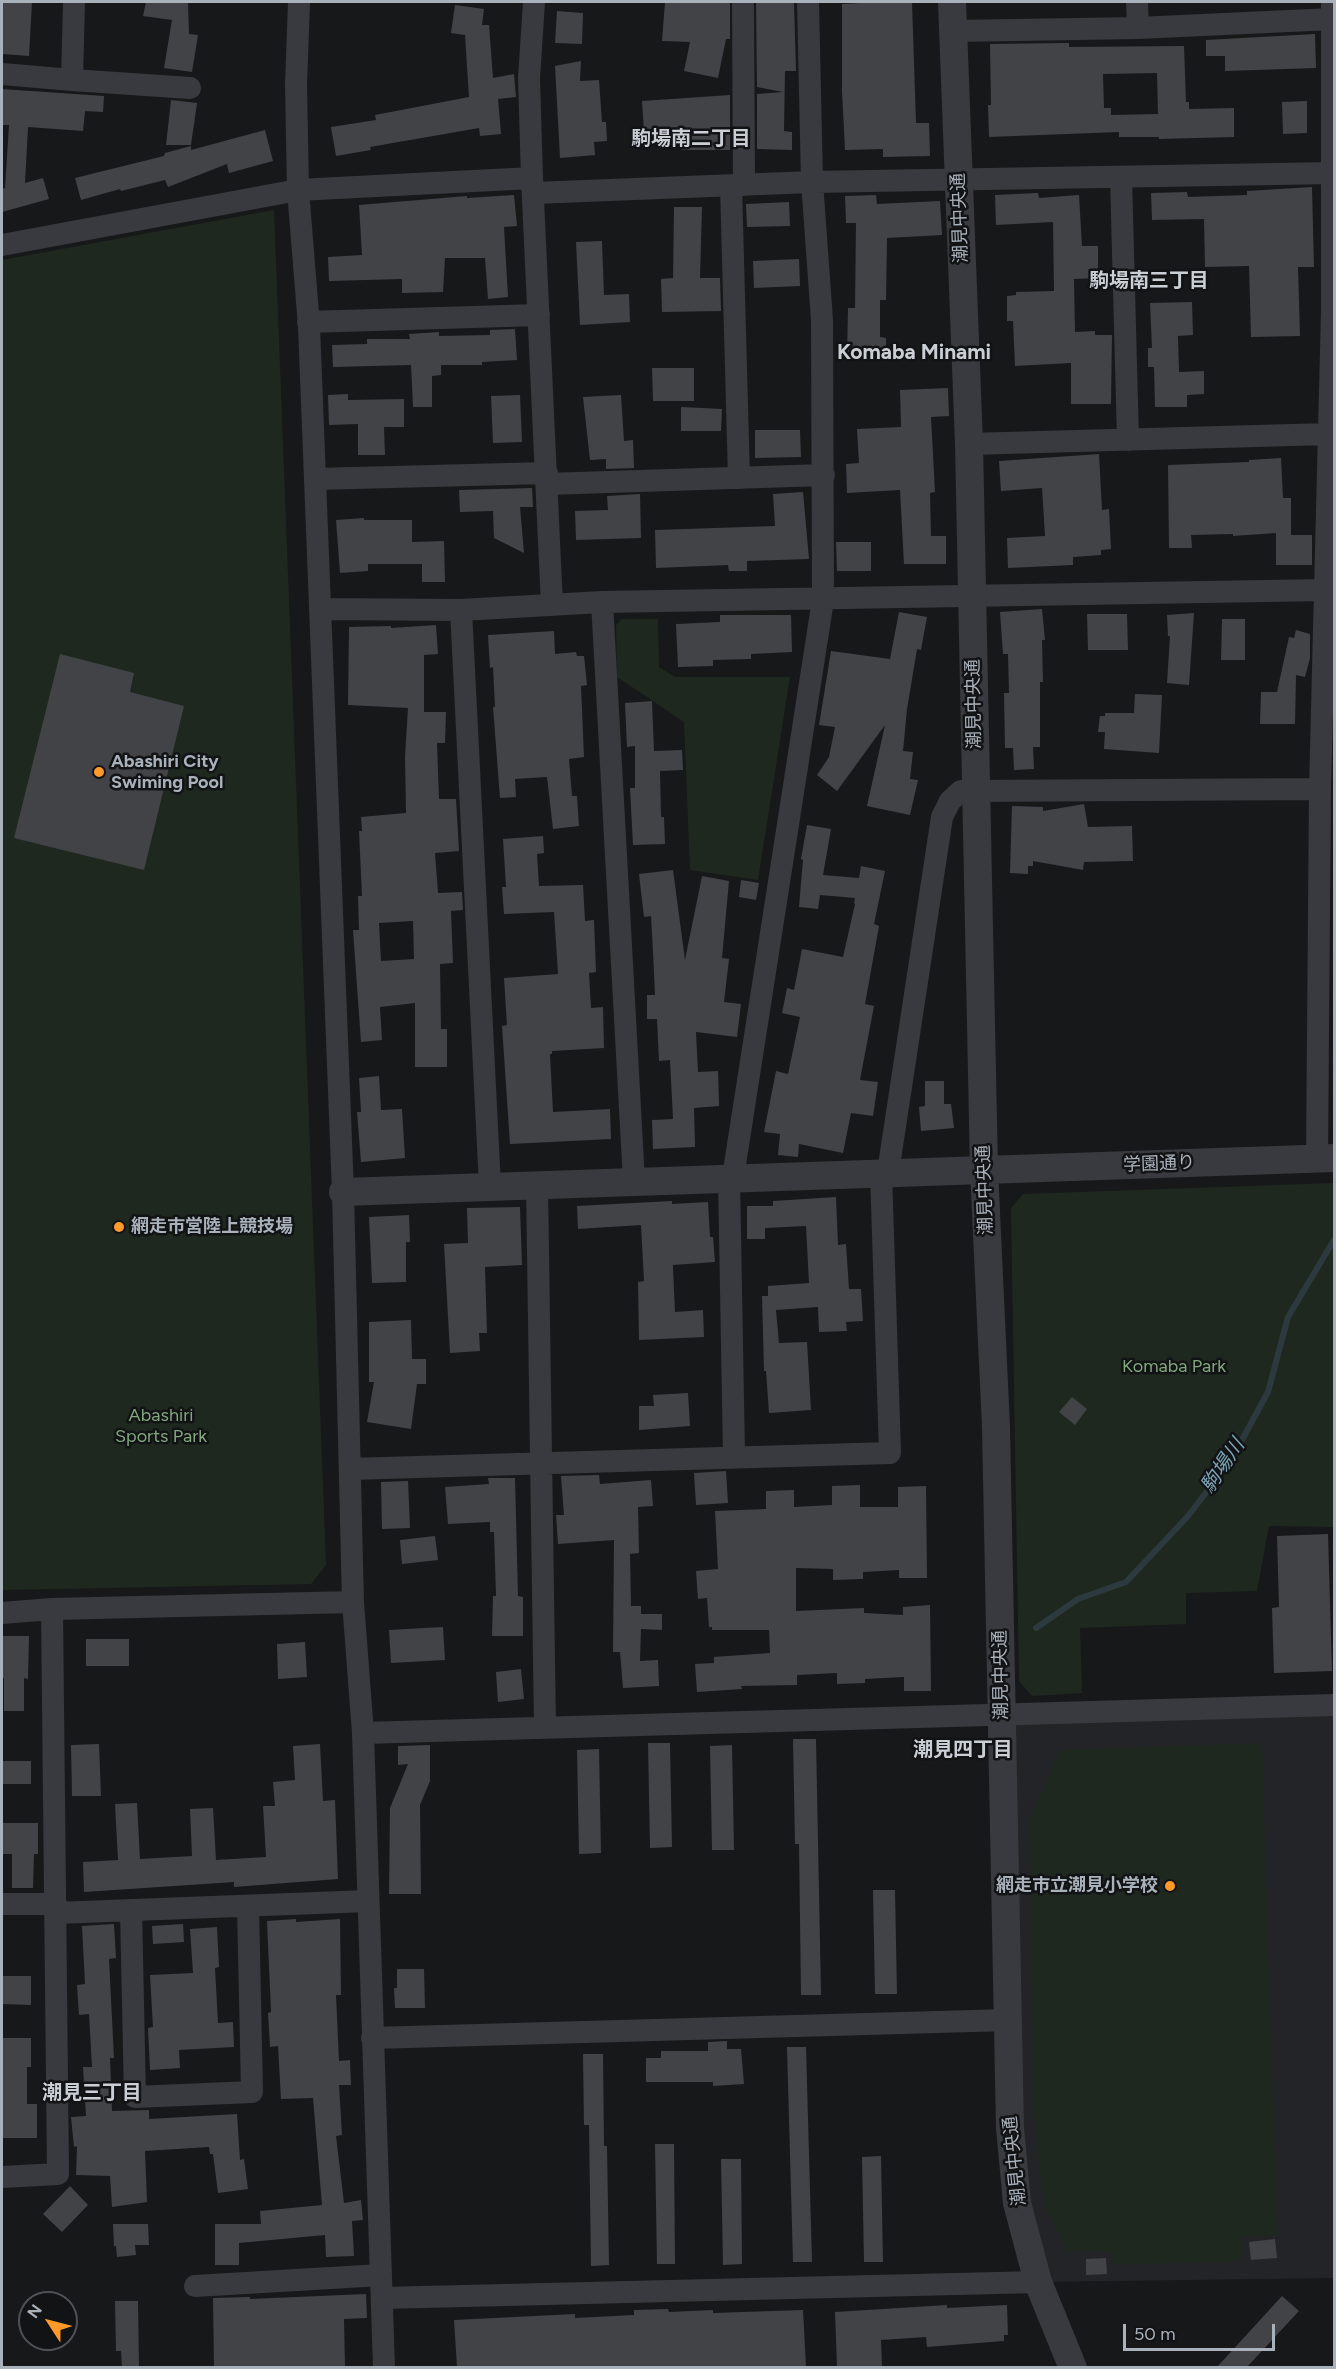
<!DOCTYPE html>
<html>
<head>
<meta charset="utf-8">
<style>
	body { margin:0 }
	#map { position:relative; width:1336px; height:2369px; overflow:hidden; background:#17181a; font-family:Figtree,sans-serif }
	canvas { display:block }
	.frame { position:absolute; inset:0; border:3px solid #a9b1bb; pointer-events:none }
	.north { position:absolute; left:18px; top:2291px; width:60px; height:60px; box-sizing:border-box; background:#121315; border:2px solid #4e5257; border-radius:50%; rotate:306deg; font-size:16px; font-weight:700; line-height:24px; text-align:center; color:#a9b1bb }
	.north::after { content:''; display:block; margin:auto; width:21px; height:27px; background:#ff992a; clip-path:polygon(50% 0,100% 100%,50% 72%,0 100%) }
	.scale { position:absolute; left:1123px; top:2324px; width:152px; height:27px; box-sizing:border-box; border:3px solid #a9b1bb; border-top:0; padding-left:8px; font-size:18px; line-height:21px; white-space:nowrap; color:#a9b1bb; -webkit-text-stroke:4px #121315; paint-order:stroke }
</style>
</head>
<body>
<div id="map">
<canvas width="1336" height="2369"></canvas>
<div class="frame"></div>
<div class="north">N</div>
<div class="scale">50 m</div>
</div>
<script>
const g = document.querySelector('canvas').getContext('2d');
g.lineJoin = 'round';
function fillPath(path, color) {
  g.fillStyle = color;
  g.fill(path, 'evenodd');
}
function shape(rows) {
  const path = new Path2D();
  for (const r of rows) {
    path.moveTo(r[0], r[1]);
    for (let i = 2; i < r.length; i += 2) path.lineTo(r[i], r[i + 1]);
  }
  return path;
}
function strokePath(path, color, width, dash) {
  g.strokeStyle = color;
  g.lineWidth = width;
  g.lineCap = dash ? 'butt' : 'round';
  g.setLineDash(dash || []);
  g.stroke(path);
}
function drawText(font, color, halo, rows, align = 'center') {
  g.font = font + ' Figtree,"Noto Sans JP",sans-serif';
  g.lineWidth = 5;
  g.setLineDash([]);
  g.textBaseline = 'middle';
  g.strokeStyle = halo;
  g.fillStyle = color;
  for (const [text, x, y, turn = 0] of rows) {
    g.save();
    g.translate(x, y);
    g.rotate((+turn || 0) * Math.PI / 180);
    g.textAlign = isNaN(turn) ? turn : align;
    if (halo) g.strokeText(text, 0, 0);
    g.fillText(text, 0, 0);
    g.restore();
  }
}
fillPath(shape([
	[1334,1705,1334,2278,1038,2282,1017,2203,1002,1716]
]), '#232427');
fillPath(shape([
	[274,210,326,1565,311,1584,2,1590,2,260],
	[622,619,658,619,659,667,675,677,790,677,758,880,690,870,684,722,617,677,616,625],
	[1334,1183,1334,1527,1269,1526,1257,1591,1186,1593,1186,1624,1080,1628,1082,1693,1032,1696,1019,1681,1011,1208,1023,1194],
	[1262,1743,1277,2235,1241,2237,1241,2261,1113,2265,1112,2251,1068,2251,1044,2205,1034,2118,1030,1819,1060,1750]
]), '#1f281f');
strokePath(shape([
	[1036,1628,1078,1599,1126,1582,1188,1516,1231,1460,1268,1392,1288,1317,1334,1240]
]), '#2c3a3f', 6);
fillPath(shape([
	[2,2,32,2,29,56,2,54],
	[146,2,188,2,189,34,198,35,192,72,164,68,172,20,143,16],
	[665,2,730,2,730,39,726,39,718,78,684,71,690,42,662,41],
	[756,2,794,2,796,71,785,71,784,131,792,132,792,150,757,149,757,94,783,92,757,87],
	[879,2,912,2,916,123,929,123,930,156,883,157,883,149,845,150,842,91,842,4],
	[455,5,484,9,482,25,489,25,493,78,514,74,516,97,498,99,501,134,480,136,479,128,370,147,371,150,336,156,331,127,376,120,375,115,469,97,465,35,451,33],
	[557,11,583,13,582,44,555,43],
	[1315,34,1316,68,1225,71,1225,56,1206,56,1206,40],
	[1069,43,1069,47,1184,46,1186,102,1189,102,1189,109,1234,108,1234,137,1159,139,1159,137,1119,137,1119,132,989,137,988,105,991,105,990,44],
	[1157,73,1158,114,1111,115,1111,108,1104,108,1103,74],
	[581,61,580,81,599,80,602,122,606,122,607,141,594,142,595,155,560,158,555,66],
	[2,89,104,96,103,112,85,111,83,131,28,127,25,183,43,178,49,199,2,212,2,189,5,188,9,125,2,125],
	[730,95,730,150,682,150,682,129,644,132,642,101],
	[171,100,197,103,191,145,166,145],
	[1307,101,1307,133,1283,134,1282,102],
	[265,130,273,161,229,173,227,164,168,187,165,180,121,191,120,189,81,200,75,178,164,156,165,153,191,146,191,150],
	[1312,187,1314,267,1298,267,1300,336,1251,337,1249,266,1205,267,1204,219,1152,220,1151,193,1187,192,1188,197,1247,195,1247,191],
	[1038,193,1039,198,1079,195,1082,246,1098,246,1098,278,1074,279,1075,332,1095,331,1095,335,1112,335,1111,404,1071,404,1071,363,1015,366,1013,321,1007,321,1007,296,1016,295,1016,292,1054,291,1053,222,996,225,995,195],
	[514,195,517,226,504,227,508,297,488,299,485,258,445,258,443,292,402,293,402,279,329,281,328,257,362,255,359,205,467,196,467,198],
	[876,195,877,204,940,201,942,235,887,238,886,300,880,300,880,337,886,338,886,359,847,358,848,308,855,308,856,223,846,223,845,196],
	[789,202,790,226,747,227,746,204],
	[674,207,702,207,700,278,720,278,721,311,662,312,661,279,673,278],
	[602,241,604,295,629,294,630,322,580,325,576,242],
	[799,259,800,286,754,288,753,261],
	[1192,302,1193,335,1178,336,1179,372,1204,371,1204,394,1187,395,1187,407,1155,407,1154,367,1148,367,1148,348,1152,348,1150,303],
	[515,329,517,360,482,362,482,365,441,365,441,375,432,376,432,407,413,407,411,365,333,367,332,345,367,344,367,339,410,339,409,334,439,332,439,336,490,335,490,330],
	[652,368,694,368,694,401,653,401],
	[948,388,949,416,931,417,935,492,930,493,931,536,946,536,946,564,904,564,900,490,847,493,846,464,859,463,857,429,901,427,900,390],
	[348,394,348,400,404,399,404,427,384,427,385,455,358,455,358,424,329,425,328,395],
	[520,395,522,442,493,443,491,396],
	[621,395,624,441,633,440,634,468,606,469,606,459,590,460,583,397],
	[681,407,722,409,721,431,681,431],
	[755,430,800,430,801,457,755,458],
	[1099,454,1102,510,1109,509,1111,549,1101,550,1101,555,1073,557,1073,565,1008,568,1007,538,1045,536,1042,488,1001,491,999,461],
	[1281,458,1283,498,1291,498,1291,535,1312,535,1312,565,1276,565,1276,533,1233,536,1233,534,1191,535,1192,548,1169,548,1168,465,1249,462,1249,460],
	[532,488,533,507,520,507,524,553,494,538,493,511,460,512,459,490],
	[803,492,809,559,747,561,747,571,729,571,728,565,656,568,655,530,775,526,773,494],
	[640,494,641,538,576,540,575,511,608,510,607,496],
	[364,518,364,520,412,520,412,542,444,541,445,582,422,582,422,564,368,564,368,571,340,573,336,520],
	[836,542,871,542,871,571,837,571],
	[1042,609,1045,640,1042,640,1043,682,1040,682,1040,747,1033,747,1034,769,1014,770,1013,748,1005,748,1004,693,1009,693,1008,654,1003,654,1000,612],
	[899,612,927,617,921,650,917,649,907,709,903,751,913,752,910,779,918,780,910,815,867,806,885,725,837,791,817,775,829,757,835,727,819,725,831,651,890,659],
	[1194,613,1189,685,1167,683,1170,636,1168,636,1167,615],
	[1087,614,1127,614,1128,650,1088,650],
	[720,615,791,615,792,652,751,654,751,659,713,660,713,666,678,667,676,624,720,622],
	[1222,619,1245,619,1245,660,1221,660],
	[436,625,438,654,424,655,424,712,446,712,445,743,437,743,439,799,456,799,459,851,435,853,438,893,462,892,463,910,451,911,453,963,440,964,441,1029,447,1029,447,1067,415,1067,415,1003,380,1007,382,1040,361,1042,353,930,359,930,358,896,362,896,359,831,362,831,361,817,406,813,405,757,408,708,348,705,349,627,391,626,391,628],
	[413,921,414,959,381,961,379,923],
	[1296,630,1310,634,1310,658,1305,677,1296,675,1295,724,1260,724,1261,692,1277,692,1289,637,1294,638],
	[554,631,555,654,576,652,577,656,584,656,587,685,581,686,584,757,569,759,572,796,577,796,579,826,553,829,547,777,515,779,516,797,500,798,493,707,495,707,493,667,490,668,488,635],
	[60,654,134,673,130,692,184,706,144,870,14,838],
	[1135,694,1162,695,1159,753,1104,749,1105,732,1098,732,1100,716,1105,716,1105,713,1134,713],
	[652,701,654,751,682,750,683,770,660,771,661,817,664,817,665,844,633,845,630,788,635,788,635,746,627,747,625,703],
	[1084,804,1088,827,1132,826,1133,861,1084,862,1083,870,1033,861,1033,866,1028,866,1028,874,1010,873,1012,806,1043,807,1043,811],
	[807,825,831,829,823,875,859,878,861,866,885,871,874,924,879,926,865,1004,874,1006,860,1080,878,1082,873,1116,851,1113,843,1153,799,1144,798,1157,778,1155,780,1134,764,1132,776,1071,788,1074,800,1017,782,1013,787,988,794,990,802,949,843,957,855,904,854,903,855,898,820,895,818,909,799,907,803,860,801,859],
	[543,836,544,853,537,854,539,886,583,885,585,921,594,920,596,972,589,973,591,1008,603,1007,604,1048,552,1051,552,1054,550,1054,553,1112,610,1109,611,1139,510,1144,502,1026,507,1025,504,978,558,974,554,912,504,914,502,887,506,887,503,839],
	[673,870,685,960,702,876,729,881,722,958,729,959,724,1002,741,1004,737,1037,696,1032,698,1072,718,1071,719,1106,694,1108,695,1147,653,1149,652,1120,673,1119,670,1060,659,1061,657,1019,647,1019,647,995,655,995,653,952,651,916,644,917,639,874],
	[741,880,759,883,756,900,739,897],
	[379,1076,381,1110,402,1109,405,1158,361,1162,357,1112,361,1112,359,1078],
	[925,1081,944,1081,944,1104,951,1104,954,1128,921,1131,919,1107,925,1106],
	[836,1197,838,1245,846,1244,849,1289,861,1289,863,1321,846,1322,847,1331,819,1332,818,1307,776,1310,779,1343,807,1342,811,1410,769,1413,766,1371,764,1371,762,1296,768,1296,768,1286,809,1283,806,1226,765,1228,765,1239,747,1239,747,1206,773,1206,773,1201],
	[672,1201,672,1204,708,1202,710,1237,713,1237,715,1262,673,1265,673,1268,675,1312,703,1310,704,1337,639,1340,638,1282,644,1281,641,1225,578,1229,577,1206],
	[520,1207,522,1265,485,1267,487,1333,479,1333,480,1351,450,1353,444,1244,468,1243,467,1208],
	[409,1215,410,1242,406,1242,406,1282,372,1283,369,1217],
	[411,1320,412,1359,426,1359,426,1384,417,1384,411,1429,367,1422,374,1382,369,1382,369,1322],
	[688,1393,690,1426,639,1430,639,1406,654,1406,653,1395],
	[1072,1397,1087,1409,1075,1425,1059,1412],
	[726,1471,728,1503,696,1505,694,1473],
	[599,1475,600,1484,651,1480,653,1506,638,1507,639,1553,630,1554,631,1606,641,1606,641,1614,662,1614,662,1630,641,1629,640,1661,658,1660,659,1686,623,1688,620,1652,613,1652,614,1540,558,1544,556,1515,564,1515,561,1476],
	[488,1478,515,1478,518,1596,523,1597,523,1636,492,1636,493,1596,496,1596,494,1532,490,1532,490,1522,448,1524,445,1487,489,1484],
	[408,1481,410,1528,382,1529,381,1482],
	[860,1485,860,1507,898,1507,898,1487,926,1486,927,1578,899,1578,899,1570,863,1572,863,1579,833,1580,833,1569,796,1568,796,1611,864,1608,864,1613,903,1615,903,1607,930,1605,931,1691,904,1691,904,1677,865,1679,865,1683,837,1684,837,1673,797,1675,797,1685,741,1686,742,1689,697,1692,695,1664,714,1663,714,1657,770,1653,769,1630,712,1630,712,1627,709,1627,707,1598,698,1599,696,1571,718,1569,715,1511,766,1509,766,1491,794,1490,794,1507,832,1505,832,1486],
	[1328,1534,1332,1671,1274,1673,1272,1608,1279,1607,1277,1536],
	[435,1536,438,1560,402,1564,400,1540],
	[443,1627,445,1660,391,1663,389,1630],
	[2,1636,29,1636,28,1679,24,1678,24,1711,4,1711,4,1678,2,1678],
	[86,1639,129,1639,129,1666,86,1666],
	[305,1642,307,1677,278,1679,277,1644],
	[521,1669,524,1699,498,1702,496,1672],
	[793,1739,816,1739,821,1995,801,1995,799,1844,795,1844],
	[648,1743,670,1743,672,1847,650,1848],
	[99,1744,101,1796,72,1796,71,1745],
	[320,1744,323,1801,335,1800,338,1879,234,1887,234,1882,84,1892,83,1862,118,1860,115,1804,137,1803,140,1859,192,1856,190,1809,213,1808,216,1860,266,1857,263,1806,275,1806,273,1782,295,1780,293,1746],
	[430,1745,430,1781,420,1805,421,1894,389,1894,390,1808,408,1764,398,1765,398,1746],
	[732,1745,734,1850,712,1850,710,1746],
	[599,1749,601,1853,579,1854,577,1750],
	[2,1761,31,1761,31,1784,2,1784],
	[2,1823,38,1823,38,1854,34,1854,33,1888,12,1888,12,1854,2,1854],
	[873,1890,895,1890,897,1994,875,1994],
	[296,1919,296,1922,340,1919,341,1995,336,1995,339,2061,350,2060,351,2085,339,2085,342,2135,336,2136,344,2203,361,2200,363,2220,352,2221,354,2256,326,2257,325,2235,239,2243,239,2265,215,2265,215,2224,261,2224,260,2211,322,2205,313,2098,281,2099,278,2046,270,2047,268,2013,271,2012,267,1921],
	[114,1924,116,1958,109,1959,114,2058,110,2058,112,2111,149,2110,149,2119,237,2114,240,2160,244,2159,248,2189,218,2193,213,2154,210,2154,209,2147,145,2151,147,2202,112,2207,110,2176,76,2175,77,2146,74,2147,71,2117,86,2116,83,2067,92,2067,89,2014,79,2015,77,1985,85,1984,82,1926],
	[183,1924,184,1942,153,1944,152,1926],
	[217,1927,219,1967,215,1968,218,2023,233,2022,234,2047,179,2050,180,2068,150,2070,148,2028,153,2027,150,1975,193,1973,190,1929],
	[397,1969,424,1969,425,2008,395,2008,394,1988,397,1988],
	[2,1976,31,1976,31,2005,2,2004],
	[2,2038,31,2038,31,2067,27,2067,27,2104,37,2104,37,2138,2,2138],
	[727,2041,727,2049,741,2049,744,2084,713,2086,713,2082,646,2082,646,2058,661,2058,661,2051,708,2051,708,2042],
	[787,2047,806,2047,812,2262,793,2262],
	[583,2054,603,2054,604,2146,607,2146,609,2265,591,2266,589,2125,584,2125],
	[655,2144,674,2144,675,2264,657,2264],
	[881,2156,883,2262,864,2262,862,2157],
	[721,2159,741,2159,742,2264,723,2265],
	[70,2186,88,2205,62,2232,43,2214],
	[113,2224,148,2224,149,2245,135,2245,136,2255,117,2257,116,2246,114,2246],
	[1275,2239,1277,2258,1251,2260,1249,2242],
	[1106,2258,1107,2274,1086,2275,1086,2259],
	[366,2294,367,2318,344,2319,345,2367,321,2367,321,2366,214,2367,213,2298,250,2297,250,2299],
	[1282,2296,1299,2311,1247,2367,1217,2367],
	[115,2301,138,2301,139,2367,122,2367,121,2351,116,2351],
	[947,2305,947,2308,1007,2305,1008,2335,1004,2335,1004,2341,927,2347,926,2337,881,2340,882,2367,837,2367,835,2312],
	[668,2309,669,2312,713,2310,713,2313,803,2310,806,2367,457,2367,454,2320,575,2314,575,2318,634,2315,634,2310]
]), '#414347');
strokePath(shape([
	[299,2,296,85,298,190,309,326,315,479,343,1192,353,1602,363,1733,384,2368],
	[534,2,529,78,532,178,552,605],
	[743,2,744,185],
	[1137,2,1138,28],
	[953,31,1138,28,1332,19],
	[2,74,72,80,74,2],
	[72,80,190,88],
	[1121,177,1128,440],
	[731,186,739,478],
	[534,193,812,182,1334,173],
	[2,245,298,190,532,178],
	[308,322,539,315],
	[969,444,1328,434],
	[315,479,547,473],
	[547,484,824,475],
	[602,602,634,1181],
	[320,609,461,610,602,602,1325,590],
	[461,610,490,1186],
	[1317,1158,1320,789,1332,311,1332,2],
	[888,1172,942,817,950,801,961,791,1320,789],
	[733,1177,823,600,822,320,812,182,808,2],
	[729,1178,734,1456],
	[537,1184,545,1727],
	[350,1469,890,1453,881,1172],
	[2,1613,52,1609,353,1602],
	[363,1733,1334,1705],
	[2,1904,56,1904],
	[131,1910,135,2097,252,2092,248,1906],
	[56,1913,368,1901],
	[372,2038,1008,2020],
	[2,2177,58,2174,52,1609],
	[195,2286,381,2275],
	[382,2298,1038,2282]
]), '#383a3f', 22);
strokePath(shape([
	[952,2,969,444,984,1169,996,1427,1010,2128,1017,2203,1038,2282,1073,2368],
	[343,1192,1334,1158]
]), '#383a3f', 28);
for (const [x, y, r, color] of [
	[99,772,6,"#ff992a"],
	[119,1227,6,"#ff992a"],
	[1170,1886,6,"#ff992a"]
]) {
  const dot = new Path2D();
  dot.arc(x, y, r, 0, 2 * Math.PI);
  g.fillStyle = color;
  g.fill(dot);
  strokePath(dot, '#121315', 2);
}
drawText('18px', '#a9b1bb', '#121315', [
	["潮見中央通",960,218,-92],
	["潮見中央通",974,704,-91],
	["学園通り",1159,1164,-2],
	["潮見中央通",985,1190,-92],
	["潮見中央通",1001,1675,-91],
	["潮見中央通",1015,2161,-96]
]);
drawText('bold 18px', '#a9b1bb', '#121315', [
	["Abashiri City",111,762],
	["Swiming Pool",111,783],
	["網走市営陸上競技場",131,1227],
	["網走市立潮見小学校",1158,1886,"right"]
], 'left');
drawText('18px', '#82a77e', '#121315', [
	["Komaba Park",1174,1367],
	["Abashiri",161,1416],
	["Sports Park",161,1437]
]);
drawText('bold 20px', '#cacfd6', '#121315', [
	["駒場南二丁目",691,139],
	["駒場南三丁目",1149,281],
	["潮見四丁目",963,1750],
	["潮見三丁目",92,2093]
]);
drawText('italic 20px', '#7da5b8', '#121315', [
	["駒場川",1223,1466,-56]
]);
drawText('bold 21px', '#cacfd6', '#121315', [
	["Komaba Minami",914,353]
]);
</script>
</body>
</html>
